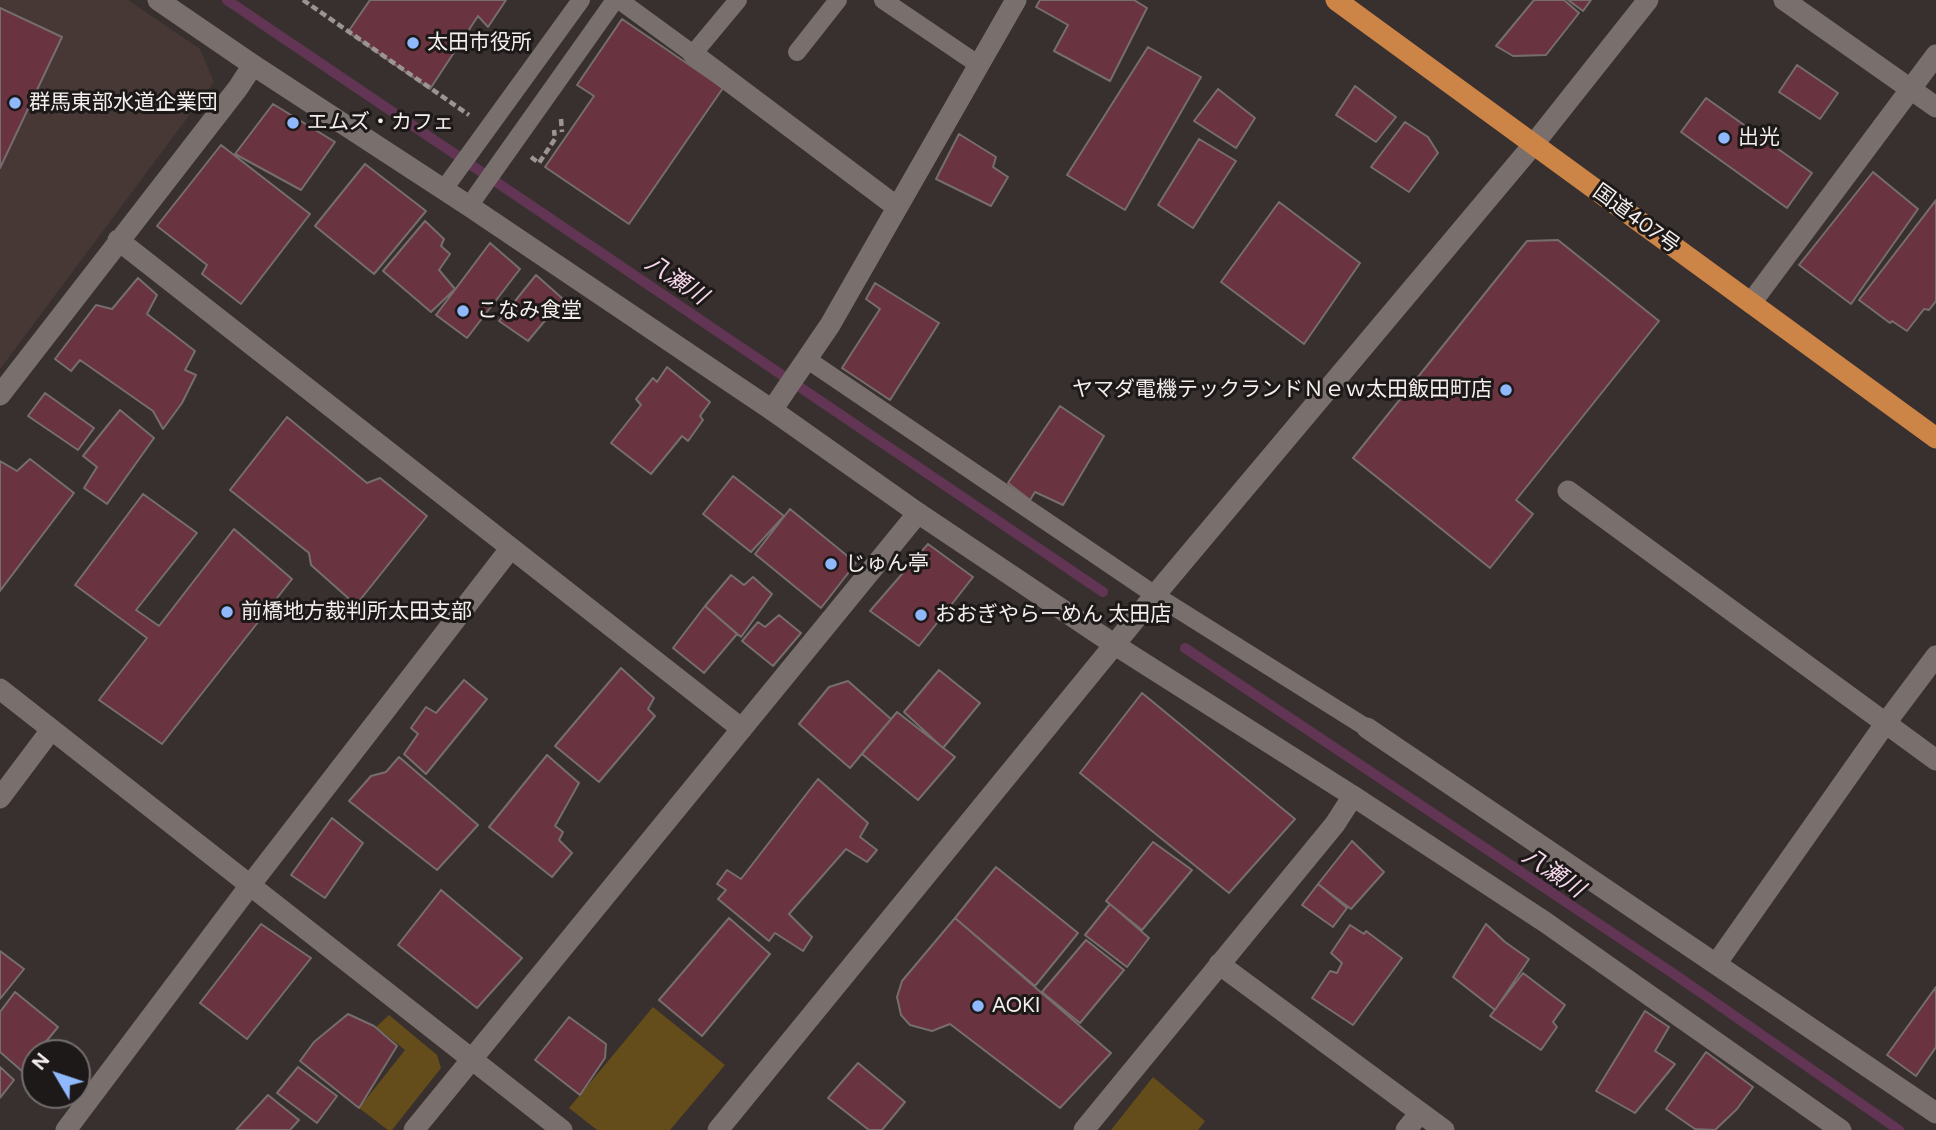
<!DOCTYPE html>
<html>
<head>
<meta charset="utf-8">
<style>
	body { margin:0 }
	#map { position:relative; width:1936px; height:1130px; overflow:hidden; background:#38302e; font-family:Figtree,sans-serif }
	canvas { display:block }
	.north { position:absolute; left:21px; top:1039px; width:70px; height:70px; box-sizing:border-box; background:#1c1918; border:2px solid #726e6d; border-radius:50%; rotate:309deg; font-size:19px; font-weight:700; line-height:28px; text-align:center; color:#f4eeed }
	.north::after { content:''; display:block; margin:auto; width:24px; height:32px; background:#90b8fd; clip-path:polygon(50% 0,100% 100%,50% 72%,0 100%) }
</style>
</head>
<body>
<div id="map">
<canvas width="1936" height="1130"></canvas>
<div class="north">N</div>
</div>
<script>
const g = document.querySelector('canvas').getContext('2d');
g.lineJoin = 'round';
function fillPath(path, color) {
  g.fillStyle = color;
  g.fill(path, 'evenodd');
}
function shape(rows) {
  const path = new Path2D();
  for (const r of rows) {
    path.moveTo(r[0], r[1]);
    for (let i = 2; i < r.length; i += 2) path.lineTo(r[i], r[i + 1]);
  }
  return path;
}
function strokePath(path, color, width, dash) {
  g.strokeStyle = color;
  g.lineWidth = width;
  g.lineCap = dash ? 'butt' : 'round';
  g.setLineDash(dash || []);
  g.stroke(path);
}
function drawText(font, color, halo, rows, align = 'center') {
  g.font = font + ' Figtree,"Noto Sans JP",sans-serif';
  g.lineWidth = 6;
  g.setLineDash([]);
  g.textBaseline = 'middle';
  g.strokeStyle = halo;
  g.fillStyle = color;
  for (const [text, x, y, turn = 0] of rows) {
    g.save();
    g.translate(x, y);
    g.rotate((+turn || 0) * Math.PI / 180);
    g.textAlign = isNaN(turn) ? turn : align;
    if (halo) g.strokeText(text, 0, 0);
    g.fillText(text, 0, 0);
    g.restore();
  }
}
fillPath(shape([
	[0,0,128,0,200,49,214,82,0,369]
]), '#473835');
fillPath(shape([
	[653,1007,725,1065,670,1130,597,1130,569,1108],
	[389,1015,437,1055,441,1068,392,1130,388,1130,359,1108,405,1050,376,1027],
	[1153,1077,1205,1121,1198,1130,1111,1130]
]), '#644d1a');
strokePath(shape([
	[227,0,1103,592],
	[1185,648,1674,974,1899,1130]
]), '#623554', 10);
const building = shape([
	[370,0,506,0,488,27,478,16,430,89,348,32,370,0],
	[1040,0,1134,0,1147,8,1110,81,1054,51,1068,25,1036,7,1040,0],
	[1534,0,1564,0,1579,13,1546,55,1513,56,1496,46,1534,0],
	[1568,0,1591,0,1583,11,1568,0],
	[0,8,62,37,0,168,0,8],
	[622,19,723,88,629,224,545,167,594,96,577,85,622,19],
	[1148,47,1201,77,1125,210,1067,175,1148,47],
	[1797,65,1838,93,1820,119,1779,92,1797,65],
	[1355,86,1396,117,1376,142,1336,115,1355,86],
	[1218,89,1255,118,1236,148,1194,121,1218,89],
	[1706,98,1812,173,1787,208,1681,132,1706,98],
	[273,104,335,142,301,190,235,154,273,104],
	[1405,122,1428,137,1438,153,1409,192,1371,167,1405,122],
	[959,134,996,157,993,167,1008,177,991,206,936,179,959,134],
	[1199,139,1236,161,1193,228,1158,205,1199,139],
	[221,145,310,214,241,304,202,274,207,265,157,226,221,145],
	[365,164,426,211,374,274,315,226,365,164],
	[1873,172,1918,209,1851,304,1799,265,1873,172],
	[1936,200,1936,301,1929,310,1924,309,1907,331,1892,321,1890,323,1859,300,1936,200],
	[1279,202,1360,263,1304,344,1221,282,1279,202],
	[425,221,444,239,441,246,450,254,439,270,455,289,431,312,383,271,425,221],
	[1558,240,1659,321,1516,500,1533,514,1490,568,1353,458,1527,241,1558,240],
	[490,243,520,269,467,338,436,315,490,243],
	[536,275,563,299,528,341,499,321,536,275],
	[138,278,157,295,147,314,195,351,185,370,196,375,182,403,163,429,153,411,80,360,71,371,55,359,96,305,112,309,138,278],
	[875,283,939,323,890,400,842,368,880,309,866,299,875,283],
	[667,367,710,402,700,416,703,420,688,441,682,436,651,474,611,443,641,405,636,399,653,378,657,382,667,367],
	[45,393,94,428,78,450,28,416,45,393],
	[1060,406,1104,436,1063,505,1035,492,1030,500,1008,483,1060,406],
	[120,410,154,438,107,504,84,488,97,467,83,456,120,410],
	[287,417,367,483,380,478,427,516,356,605,311,565,309,553,230,490,287,417],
	[30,459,74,493,0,591,0,461,17,471,30,459],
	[733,476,784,516,751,552,703,514,733,476],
	[143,494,197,533,136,610,159,626,234,529,292,579,162,744,99,700,147,638,75,585,143,494],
	[790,509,856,563,821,608,755,554,790,509],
	[928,544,973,577,919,646,870,611,928,544],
	[731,575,744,585,753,577,772,594,741,637,705,606,731,575],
	[705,606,737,634,704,673,673,648,705,606],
	[779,615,801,633,773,666,742,641,758,622,765,627,779,615],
	[621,668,654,698,648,709,655,716,599,782,555,746,621,668],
	[939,670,980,703,943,748,904,712,939,670],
	[464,680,487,699,426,774,404,754,418,734,411,728,426,707,436,713,464,680],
	[848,681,891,719,850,768,799,724,829,687,848,681],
	[1142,693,1295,819,1229,893,1080,773,1142,693],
	[897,712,955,757,918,800,862,754,897,712],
	[547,755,579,783,555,826,563,832,559,840,572,853,552,877,489,827,547,755],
	[399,757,478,825,437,870,349,801,371,776,386,772,399,757],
	[818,779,868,823,860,837,877,850,867,862,846,849,789,914,812,937,803,951,775,933,769,941,718,899,726,890,717,884,727,870,741,879,818,779],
	[332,818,363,843,325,898,291,875,332,818],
	[1352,841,1384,872,1351,909,1318,884,1352,841],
	[1153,842,1192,870,1142,930,1106,901,1153,842],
	[996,867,1078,933,1035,986,955,918,996,867],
	[1318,884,1347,908,1333,927,1302,905,1318,884],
	[441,890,522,958,477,1008,398,945,441,890],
	[1110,904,1149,938,1127,967,1085,935,1110,904],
	[729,918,770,954,702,1036,659,1000,729,918],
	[955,918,1111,1053,1060,1108,950,1024,932,1031,910,1025,901,1015,897,997,902,981,955,918],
	[261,924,311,958,247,1039,200,1003,261,924],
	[1486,924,1505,942,1529,959,1495,1010,1453,977,1486,924],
	[1350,925,1364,934,1366,931,1402,958,1353,1025,1312,998,1330,971,1337,973,1342,963,1331,953,1350,925],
	[1086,940,1124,970,1080,1023,1042,992,1086,940],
	[0,951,24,969,0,999,0,951],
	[1523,973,1565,1005,1553,1022,1557,1027,1541,1050,1490,1016,1523,973],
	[1936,987,1936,1047,1916,1076,1887,1055,1936,987],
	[15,992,58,1027,22,1071,0,1052,0,1012,15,992],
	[1645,1011,1669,1027,1655,1051,1675,1064,1635,1113,1596,1091,1645,1011],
	[348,1014,374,1026,397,1046,359,1108,300,1061,314,1042,348,1014],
	[569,1017,606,1044,605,1058,580,1095,535,1060,569,1017],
	[1706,1052,1753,1087,1737,1109,1715,1130,1695,1129,1666,1109,1706,1052],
	[858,1063,905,1102,882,1130,869,1130,828,1098,858,1063],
	[0,1067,14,1080,0,1098,0,1067],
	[298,1067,337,1096,317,1123,277,1093,298,1067],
	[268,1095,299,1120,290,1130,236,1130,268,1095]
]);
fillPath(building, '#693340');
strokePath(building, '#766d6e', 2);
strokePath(shape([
	[303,0,469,115],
	[561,119,562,132],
	[531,157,539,163,555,139,554,130]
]), '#9b9492', 4.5, [7, 3.5]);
strokePath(shape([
	[619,0,693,54,738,0],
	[883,0,979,65],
	[797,52,838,0],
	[444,189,581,0],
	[469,206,615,0],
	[808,360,1155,595,1367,728]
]), '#79706e', 18);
strokePath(shape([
	[1784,0,1936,107],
	[693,54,897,207],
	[118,240,742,729],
	[1751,303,1936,55],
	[0,395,238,88,253,65],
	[772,410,830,325,1016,0],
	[1568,491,1936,760],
	[0,689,562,1130],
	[1367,728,1936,1113],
	[1353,796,1545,922,1841,1130],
	[0,798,51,730],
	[1716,964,1885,724,1936,656],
	[66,1130,251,884,510,549],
	[414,1130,918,513],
	[1406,1130,1420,1113]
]), '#79706e', 21);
strokePath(shape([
	[158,0,253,65,469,206,772,410,918,513,1115,645,1353,796,1335,824,1084,1130],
	[1219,964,1444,1130],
	[718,1130,1155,595,1533,145,1648,0]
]), '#79706e', 21);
strokePath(shape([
	[1336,0,1936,438]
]), '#cc8447', 21);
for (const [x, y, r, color] of [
	[413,43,7,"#90b8fd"],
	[15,103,7,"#90b8fd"],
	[293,123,7,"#90b8fd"],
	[1724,138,7,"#90b8fd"],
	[463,311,7,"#90b8fd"],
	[1506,390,7,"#90b8fd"],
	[831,564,7,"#90b8fd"],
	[227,612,7,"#90b8fd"],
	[921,615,7,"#90b8fd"],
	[978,1006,7,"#90b8fd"]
]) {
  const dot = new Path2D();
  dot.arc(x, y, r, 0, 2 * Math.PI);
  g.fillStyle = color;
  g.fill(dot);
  strokePath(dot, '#1c1918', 2.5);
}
drawText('21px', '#f4eeed', '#1c1918', [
	["太田市役所",427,43],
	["群馬東部水道企業団",29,103],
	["エムズ・カフェ",307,123],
	["出光",1738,138],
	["こなみ食堂",477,311],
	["ヤマダ電機テックランドＮｅｗ太田飯田町店",1492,390,"right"],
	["じゅん亭",845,564],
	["前橋地方裁判所太田支部",241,612],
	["おおぎやらーめん 太田店",935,615],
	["AOKI",992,1006]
], 'left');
drawText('21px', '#f4eeed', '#1c1918', [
	["国道407号",1636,219,36]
]);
drawText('italic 23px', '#f7d7eb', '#1c1918', [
	["八瀬川",676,280,34],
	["八瀬川",1553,873,34]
]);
</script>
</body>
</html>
